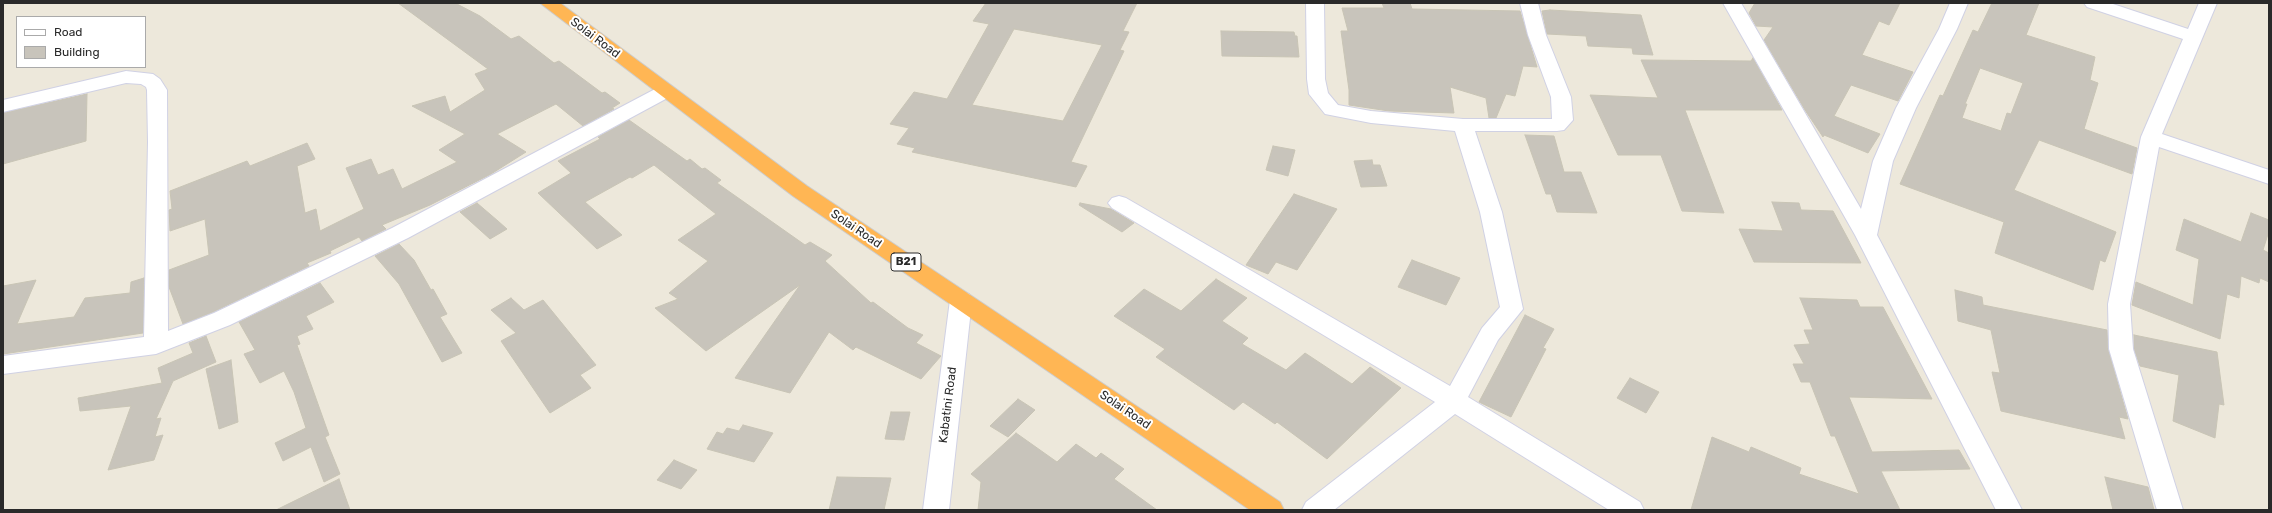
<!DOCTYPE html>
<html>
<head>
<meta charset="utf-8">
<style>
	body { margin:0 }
	#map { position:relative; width:2272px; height:513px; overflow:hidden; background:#ede8db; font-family:Rubik,sans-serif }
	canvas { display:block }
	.frame { position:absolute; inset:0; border:4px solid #2a2a2a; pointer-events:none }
	.legend { position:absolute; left:16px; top:16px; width:130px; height:52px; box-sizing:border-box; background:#fff; border:1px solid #aaa; margin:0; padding:5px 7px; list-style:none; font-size:12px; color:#2a2a2a }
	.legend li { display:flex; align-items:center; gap:8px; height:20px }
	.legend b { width:20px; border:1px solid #aaa }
</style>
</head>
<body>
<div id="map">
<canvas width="2272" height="513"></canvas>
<div class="frame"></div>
<ul class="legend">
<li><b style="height:5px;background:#fff"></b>Road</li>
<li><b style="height:11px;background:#c8c4bb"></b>Building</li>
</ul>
</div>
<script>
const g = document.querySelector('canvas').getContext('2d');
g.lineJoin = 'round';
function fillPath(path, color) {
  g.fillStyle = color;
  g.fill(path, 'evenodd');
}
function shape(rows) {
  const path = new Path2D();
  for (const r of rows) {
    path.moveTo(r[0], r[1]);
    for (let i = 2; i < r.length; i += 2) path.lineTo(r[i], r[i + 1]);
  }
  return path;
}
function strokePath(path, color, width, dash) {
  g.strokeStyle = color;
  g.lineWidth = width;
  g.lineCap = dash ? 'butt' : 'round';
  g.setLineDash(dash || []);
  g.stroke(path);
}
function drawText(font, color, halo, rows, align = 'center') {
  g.font = font + ' Rubik,sans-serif';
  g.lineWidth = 4;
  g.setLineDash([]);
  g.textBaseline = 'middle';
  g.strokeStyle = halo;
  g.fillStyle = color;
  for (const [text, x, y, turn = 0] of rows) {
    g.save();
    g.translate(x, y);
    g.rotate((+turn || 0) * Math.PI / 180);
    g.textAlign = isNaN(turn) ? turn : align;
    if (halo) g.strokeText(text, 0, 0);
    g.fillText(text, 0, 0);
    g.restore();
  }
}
const building = shape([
	[398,3,455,3,480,16,511,39,519,36,554,63,559,61,602,93,605,92,620,103,612,108,614,109,583,126,556,104,497,134,526,152,491,174,430,205,382,225,386,229,362,241,359,237,330,251,331,253,307,263,309,266,213,312,183,324,169,287,169,270,209,255,205,219,170,231,169,210,172,209,170,191,247,161,250,166,307,143,315,159,297,166,305,213,316,209,320,231,364,209,346,168,371,159,378,175,393,169,402,189,457,162,439,150,465,134,412,106,445,96,450,112,485,90,475,74,488,69,398,3],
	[986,3,1137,3,1123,31,1129,32,1120,50,1124,51,1071,162,1087,166,1076,187,912,152,915,148,897,144,909,128,890,124,914,92,947,99,989,24,973,21,986,3],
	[1014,29,1102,45,1063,121,972,105,1014,29],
	[1382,3,1410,3,1412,9,1520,11,1537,67,1523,66,1515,96,1506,94,1496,118,1489,118,1486,98,1450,87,1454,113,1389,111,1349,105,1349,90,1341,31,1348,31,1342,8,1384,8,1382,3],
	[1755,3,1900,3,1889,25,1879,21,1862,55,1913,72,1898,101,1851,85,1834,116,1880,134,1868,153,1824,135,1823,137,1805,110,1764,40,1773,27,1756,26,1749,13,1755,3],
	[1992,3,2039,3,2026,35,2095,57,2090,80,2098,83,2084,129,2137,148,2132,174,2039,140,2014,190,2116,232,2105,262,2100,260,2093,290,1995,253,2004,222,1900,184,1940,95,1943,96,1973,30,1978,32,1992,3],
	[1980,68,2023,83,2011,114,2007,113,2001,131,1962,118,1967,104,1965,104,1980,68],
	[1550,10,1641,15,1653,55,1633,54,1632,48,1588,46,1586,36,1547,34,1542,11,1550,10],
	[1221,31,1294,32,1295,36,1297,36,1299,57,1222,56,1221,31],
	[1753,58,1782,110,1685,110,1724,213,1682,211,1661,155,1618,155,1590,95,1658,98,1641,60,1751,61,1753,58],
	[87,94,86,141,3,164,3,113,87,94],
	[629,120,687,161,690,159,702,169,705,168,721,180,717,183,805,245,810,242,832,255,825,261,871,303,873,302,908,328,923,335,916,343,941,356,921,379,856,347,853,350,829,332,790,393,735,378,800,285,706,351,655,308,678,299,669,293,708,261,678,240,716,214,654,165,632,178,630,177,585,202,622,235,597,249,538,193,571,173,558,161,600,139,598,137,629,120],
	[1525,135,1554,136,1564,172,1581,172,1597,213,1557,212,1551,194,1546,194,1525,135],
	[1273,146,1295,150,1288,176,1266,170,1273,146],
	[1372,160,1373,165,1380,165,1387,186,1361,187,1354,161,1372,160],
	[1294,194,1337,209,1297,270,1276,262,1268,274,1246,265,1294,194],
	[1772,202,1799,203,1801,210,1833,211,1861,263,1754,262,1739,229,1783,231,1772,202],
	[477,203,498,221,507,229,490,239,460,212,477,203],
	[1080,203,1111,209,1134,223,1122,232,1079,205,1080,203],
	[2251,213,2269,220,2269,231,2263,250,2269,253,2269,282,2260,278,2259,283,2241,276,2239,298,2227,294,2220,339,2132,305,2136,282,2193,305,2199,259,2176,250,2184,219,2241,242,2251,213],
	[399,244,414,260,431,290,433,289,447,314,440,317,462,353,442,362,399,284,375,256,399,244],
	[1412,260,1460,278,1446,305,1398,287,1412,260],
	[144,278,143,333,3,354,3,286,36,280,17,324,74,317,85,298,130,293,131,282,144,278],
	[1216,279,1247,298,1222,321,1248,338,1242,344,1286,370,1305,353,1352,384,1370,367,1401,388,1327,459,1277,422,1275,424,1243,402,1234,410,1156,357,1165,349,1114,316,1144,289,1181,311,1216,279],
	[320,283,334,302,306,316,313,329,297,336,300,344,297,345,329,435,325,437,340,474,324,482,311,447,283,461,275,443,306,428,294,392,284,371,260,383,244,354,255,350,239,322,320,283],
	[1955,290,1982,297,1983,305,2107,330,2108,349,2128,419,2119,417,2125,439,2001,411,1992,372,2000,373,1991,330,1958,321,1955,290],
	[511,298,524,310,543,300,596,365,580,375,591,388,550,413,501,341,516,333,491,310,511,298],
	[1800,298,1857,300,1860,307,1883,307,1932,399,1849,397,1872,452,1959,450,1970,469,1881,471,1900,510,1691,510,1712,437,1749,452,1751,447,1801,468,1799,474,1859,494,1835,436,1831,436,1810,382,1801,382,1793,364,1804,364,1794,345,1810,344,1804,330,1813,330,1800,298],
	[1525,315,1554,329,1543,348,1546,349,1511,417,1479,402,1525,315],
	[2134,335,2217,352,2224,405,2219,404,2215,438,2173,421,2179,375,2140,366,2134,349,2134,335],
	[206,336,216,362,173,381,156,419,161,418,155,437,163,435,154,460,108,470,131,406,80,411,78,398,162,383,158,368,193,353,189,343,206,336],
	[231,360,238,422,219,429,206,369,231,360],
	[1630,378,1659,392,1646,413,1617,398,1630,378],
	[1018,399,1035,410,1008,437,990,426,1018,399],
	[891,412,910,412,904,440,885,439,891,412],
	[743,425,773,433,754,462,707,449,717,432,723,434,727,428,739,431,743,425],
	[1016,433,1057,462,1076,444,1096,458,1101,453,1124,469,1114,479,1157,510,978,510,981,482,971,474,1016,433],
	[674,460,697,470,681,489,657,480,674,460],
	[837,477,891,478,884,510,829,510,837,477],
	[2105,477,2148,487,2154,510,2113,510,2105,477],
	[339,479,350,510,276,510,339,479]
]);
fillPath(building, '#c8c4bb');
strokePath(building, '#c8c4b5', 1);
const minor = shape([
	[1306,3,1324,3,1325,79,1328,93,1338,105,1371,111,1463,119,1552,119,1551,97,1528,35,1520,3,1538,3,1546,35,1571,97,1573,120,1564,130,1557,131,1475,131,1502,212,1523,309,1498,340,1468,397,1640,502,1644,510,1609,510,1455,414,1334,510,1302,510,1306,502,1435,402,1112,208,1108,203,1112,198,1119,196,1126,198,1450,386,1482,328,1500,307,1480,212,1455,131,1371,123,1325,114,1309,94,1307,79,1306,3],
	[1723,3,1741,3,1861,209,1873,161,1896,108,1939,29,1950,3,1968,3,1957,29,1916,108,1893,161,1877,235,2022,510,1996,510,1855,235,1723,3],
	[2084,3,2110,3,2188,29,2199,3,2217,3,2162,134,2269,170,2269,184,2159,147,2130,304,2133,349,2183,510,2157,510,2109,349,2108,304,2141,137,2183,39,2087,7,2084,3],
	[126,71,153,74,160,79,167,90,168,331,214,313,392,228,659,87,666,85,673,87,676,91,673,95,408,238,230,325,156,354,3,374,3,356,144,337,148,142,147,90,146,87,141,84,126,83,3,112,3,100,126,71],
	[961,292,969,294,972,300,949,510,923,510,950,300,953,294,961,292]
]);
const highway = shape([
	[540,3,560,3,807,186,1280,502,1284,510,1250,510,793,196,540,3]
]);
strokePath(minor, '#d0d1e4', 2);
strokePath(highway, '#ccc', 2);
fillPath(minor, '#fff');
fillPath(highway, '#ffb654');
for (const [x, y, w] of [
	[906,262,30]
]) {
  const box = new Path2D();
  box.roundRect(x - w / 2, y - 9, w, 18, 3);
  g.fillStyle = '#fff';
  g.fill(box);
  strokePath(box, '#2a2a2a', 1);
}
drawText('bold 11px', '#2a2a2a', null, [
	["B21",906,262]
]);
drawText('12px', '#2a2a2a', '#fff', [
	["Solai Road",595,38,37],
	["Solai Road",856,229,34],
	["Kabatini Road",948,405,-83],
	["Solai Road",1125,410,34]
]);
</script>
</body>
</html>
